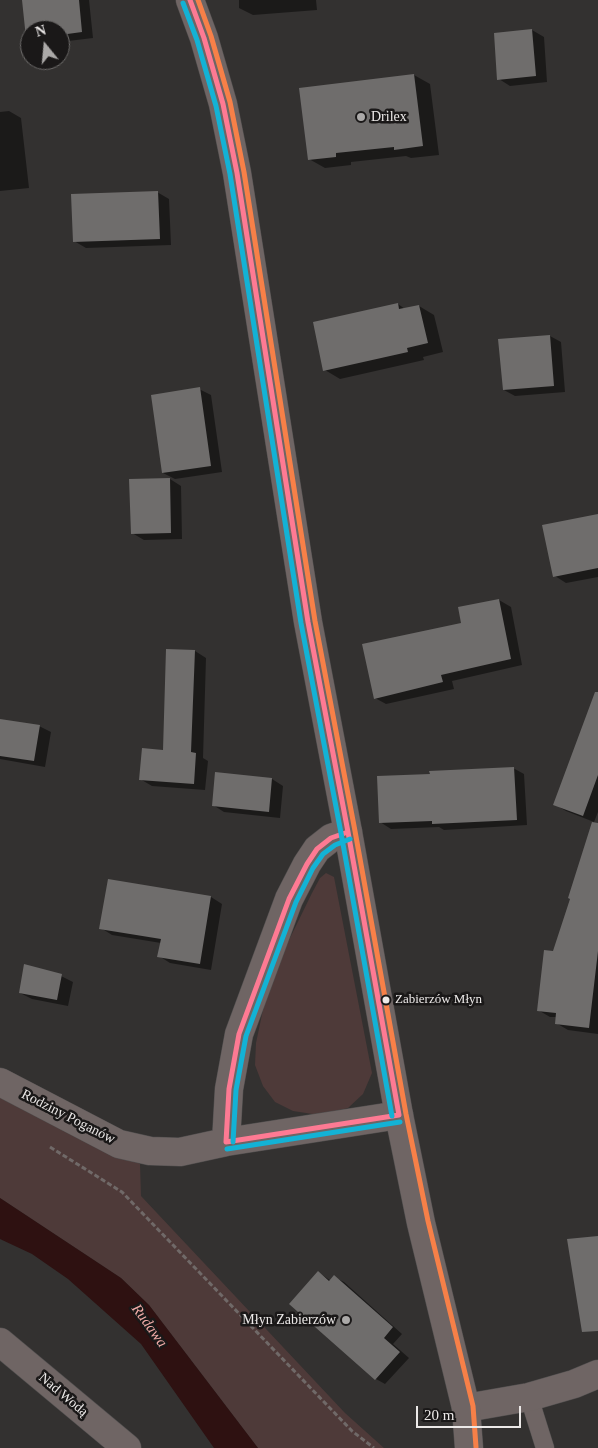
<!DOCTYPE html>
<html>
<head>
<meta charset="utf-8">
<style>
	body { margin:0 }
	#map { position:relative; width:598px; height:1448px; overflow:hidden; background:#333130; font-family:Georgia,serif }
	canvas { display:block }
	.north { position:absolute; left:20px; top:20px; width:50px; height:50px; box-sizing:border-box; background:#1a1818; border:1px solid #6e6c6b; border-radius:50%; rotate:343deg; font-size:14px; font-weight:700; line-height:20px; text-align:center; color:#ece9e8 }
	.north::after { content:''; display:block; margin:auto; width:18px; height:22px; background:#aba9a8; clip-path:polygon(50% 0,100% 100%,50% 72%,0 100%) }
	.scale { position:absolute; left:416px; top:1406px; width:105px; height:22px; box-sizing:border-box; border:2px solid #ece9e8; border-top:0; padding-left:6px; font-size:15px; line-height:18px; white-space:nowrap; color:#ece9e8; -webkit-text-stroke:4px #1a1818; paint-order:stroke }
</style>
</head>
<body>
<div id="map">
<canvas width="598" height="1448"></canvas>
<div class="north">N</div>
<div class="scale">20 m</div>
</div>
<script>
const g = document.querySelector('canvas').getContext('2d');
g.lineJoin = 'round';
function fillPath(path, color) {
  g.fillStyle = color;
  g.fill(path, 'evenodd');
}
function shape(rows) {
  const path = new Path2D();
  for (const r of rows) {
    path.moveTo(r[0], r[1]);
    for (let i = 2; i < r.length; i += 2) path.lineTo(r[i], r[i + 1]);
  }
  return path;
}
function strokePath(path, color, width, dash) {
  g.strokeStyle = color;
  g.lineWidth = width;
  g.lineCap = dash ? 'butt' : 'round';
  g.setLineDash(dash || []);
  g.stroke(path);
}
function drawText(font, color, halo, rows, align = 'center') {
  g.font = font + ' Georgia,serif';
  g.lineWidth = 5;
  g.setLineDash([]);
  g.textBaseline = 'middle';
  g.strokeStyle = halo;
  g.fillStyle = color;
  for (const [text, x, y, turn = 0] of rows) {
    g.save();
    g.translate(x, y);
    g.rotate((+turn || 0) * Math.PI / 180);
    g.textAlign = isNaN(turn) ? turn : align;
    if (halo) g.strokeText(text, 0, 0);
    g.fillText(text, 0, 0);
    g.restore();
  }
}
fillPath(shape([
	[326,873,334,877,372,1073,363,1094,348,1108,319,1115,293,1111,275,1102,263,1086,255,1065,256,1043,269,981,312,893,320,878],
	[0,1090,140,1164,141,1196,345,1413,384,1448,258,1448,149,1305,121,1278,0,1198]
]), '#4e3a39');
fillPath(shape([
	[0,1198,121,1278,149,1305,258,1448,214,1448,141,1344,68,1279,32,1254,0,1239]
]), '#2e1111');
fillPath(shape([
	[23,0,89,0,93,38,60,42,60,30,30,30,30,39,27,38],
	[239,0,316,0,317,10,253,15,239,8],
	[532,30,544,37,547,82,510,86,499,79],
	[414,75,430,84,439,155,411,158,406,156,351,162,351,165,325,168,309,159],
	[9,111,21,118,29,188,0,191,0,112],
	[157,192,169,199,171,245,86,248,74,241],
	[398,304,405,309,419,306,434,315,443,352,423,357,424,360,340,379,325,370],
	[550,336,561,342,565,392,515,396,504,390],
	[199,389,211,395,222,472,175,479,163,473],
	[170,479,181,486,182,539,144,540,132,533],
	[598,515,598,577,566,583,555,576],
	[499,600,511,607,522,665,452,681,454,689,386,704,375,698,463,624],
	[195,651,206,658,203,758,208,761,205,790,152,786,140,779,164,751],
	[0,720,39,726,51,732,45,767,0,759],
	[598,743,598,812,594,822,566,811,554,804],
	[513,768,524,774,527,825,444,830,439,827,391,829,380,822,431,775],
	[272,779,283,786,280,818,224,812,213,805],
	[598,852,598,1034,568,1030,556,1023,557,1017,550,1017,538,1010,554,952],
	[211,897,222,904,211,970,170,963,159,956,161,943,112,935,101,928],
	[61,976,73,982,68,1006,32,999,20,993],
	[318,1272,331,1281,334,1277,344,1282,402,1334,393,1344,409,1358,385,1384,376,1379]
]), '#0007');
fillPath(shape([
	[22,0,79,0,82,32,60,35,60,30,30,30,30,38,26,38],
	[532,29,536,76,497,80,494,33],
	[414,74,423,146,394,150,394,147,336,153,336,157,308,160,299,88],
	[158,191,160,239,73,242,71,194],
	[398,303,399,309,419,305,428,343,407,348,408,352,323,371,313,322],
	[550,335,554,386,503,390,498,339],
	[200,387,211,466,162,473,151,395],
	[170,478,171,533,131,534,129,479],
	[598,514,598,568,553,577,542,525],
	[499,599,511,659,441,675,443,682,374,699,362,644,461,623,458,607],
	[166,649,195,650,191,752,196,753,194,784,139,780,142,748,163,750],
	[595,692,598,692,598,775,583,816,553,805],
	[0,719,40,725,34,761,0,756],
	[514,767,517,820,432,824,432,821,379,823,377,776,430,774,429,771],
	[215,772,272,778,269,812,212,806],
	[592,822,598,823,598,951,589,1028,555,1024,556,1013,537,1011,544,950,553,951,570,899,568,898],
	[108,879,211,896,200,964,157,957,161,939,99,929],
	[24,964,62,974,57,1000,19,993],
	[598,1236,598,1331,582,1332,567,1239],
	[318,1271,329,1281,334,1275,393,1327,384,1338,400,1352,375,1380,289,1304]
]), '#6f6d6c');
const service = shape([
	[529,1397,545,1448]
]);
const minor = shape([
	[0,1082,119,1144,150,1151,180,1152,226,1142,399,1115],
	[226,1142,229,1089,239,1034,289,899,307,864,317,849,331,838,348,832],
	[0,1342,127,1448],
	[466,1408,529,1397,574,1384,598,1374]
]);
const tertiary = shape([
	[190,0,204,38,223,104,237,173,308,622,348,832,399,1115,421,1223,466,1408,469,1448]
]);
strokePath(service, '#504e4e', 19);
strokePath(minor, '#504e4e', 29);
strokePath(tertiary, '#504e4e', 29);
strokePath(shape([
	[50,1147,122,1192,352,1431,374,1448]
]), '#706968', 3, [5, 2.5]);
strokePath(service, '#6f6564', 18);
strokePath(minor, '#6f6564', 28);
strokePath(tertiary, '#6f6564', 28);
strokePath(shape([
	[190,0,204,38,223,104,237,173,308,622,348,832,399,1115],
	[226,1142,229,1089,239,1034,289,899,307,864,317,849,331,838,348,832],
	[226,1142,399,1115]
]), '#fe7a93', 5);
strokePath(shape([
	[183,3,197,40,216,106,230,174,301,623,341,833,392,1116],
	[233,1142,236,1090,246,1036,296,902,313,868,323,854,335,845,350,839],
	[227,1149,400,1122]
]), '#13b2d5', 5);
strokePath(shape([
	[198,0,211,36,230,102,244,172,315,621,355,831,406,1114,428,1221,473,1406,476,1447]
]), '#f78048', 5);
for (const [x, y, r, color] of [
	[361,117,5,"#aba9a8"],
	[386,1000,4.5,"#ece9e8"],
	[346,1320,5,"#aba9a8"]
]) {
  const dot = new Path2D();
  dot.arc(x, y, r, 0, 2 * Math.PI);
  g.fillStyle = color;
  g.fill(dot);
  strokePath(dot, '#1a1818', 2);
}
drawText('13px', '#ece9e8', '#1a1818', [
	["Zabierzów Młyn",395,1000]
], 'left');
drawText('14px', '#ece9e8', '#1a1818', [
	["Drilex",371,117],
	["Młyn Zabierzów",336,1320,"right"]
], 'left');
drawText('14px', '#ece9e8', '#1a1818', [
	["Rodziny Poganów",68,1117,27],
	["Nad Wodą",63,1395,40]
]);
drawText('italic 15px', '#f1aca8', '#1a1818', [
	["Rudawa",149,1326,54]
]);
</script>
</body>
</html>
